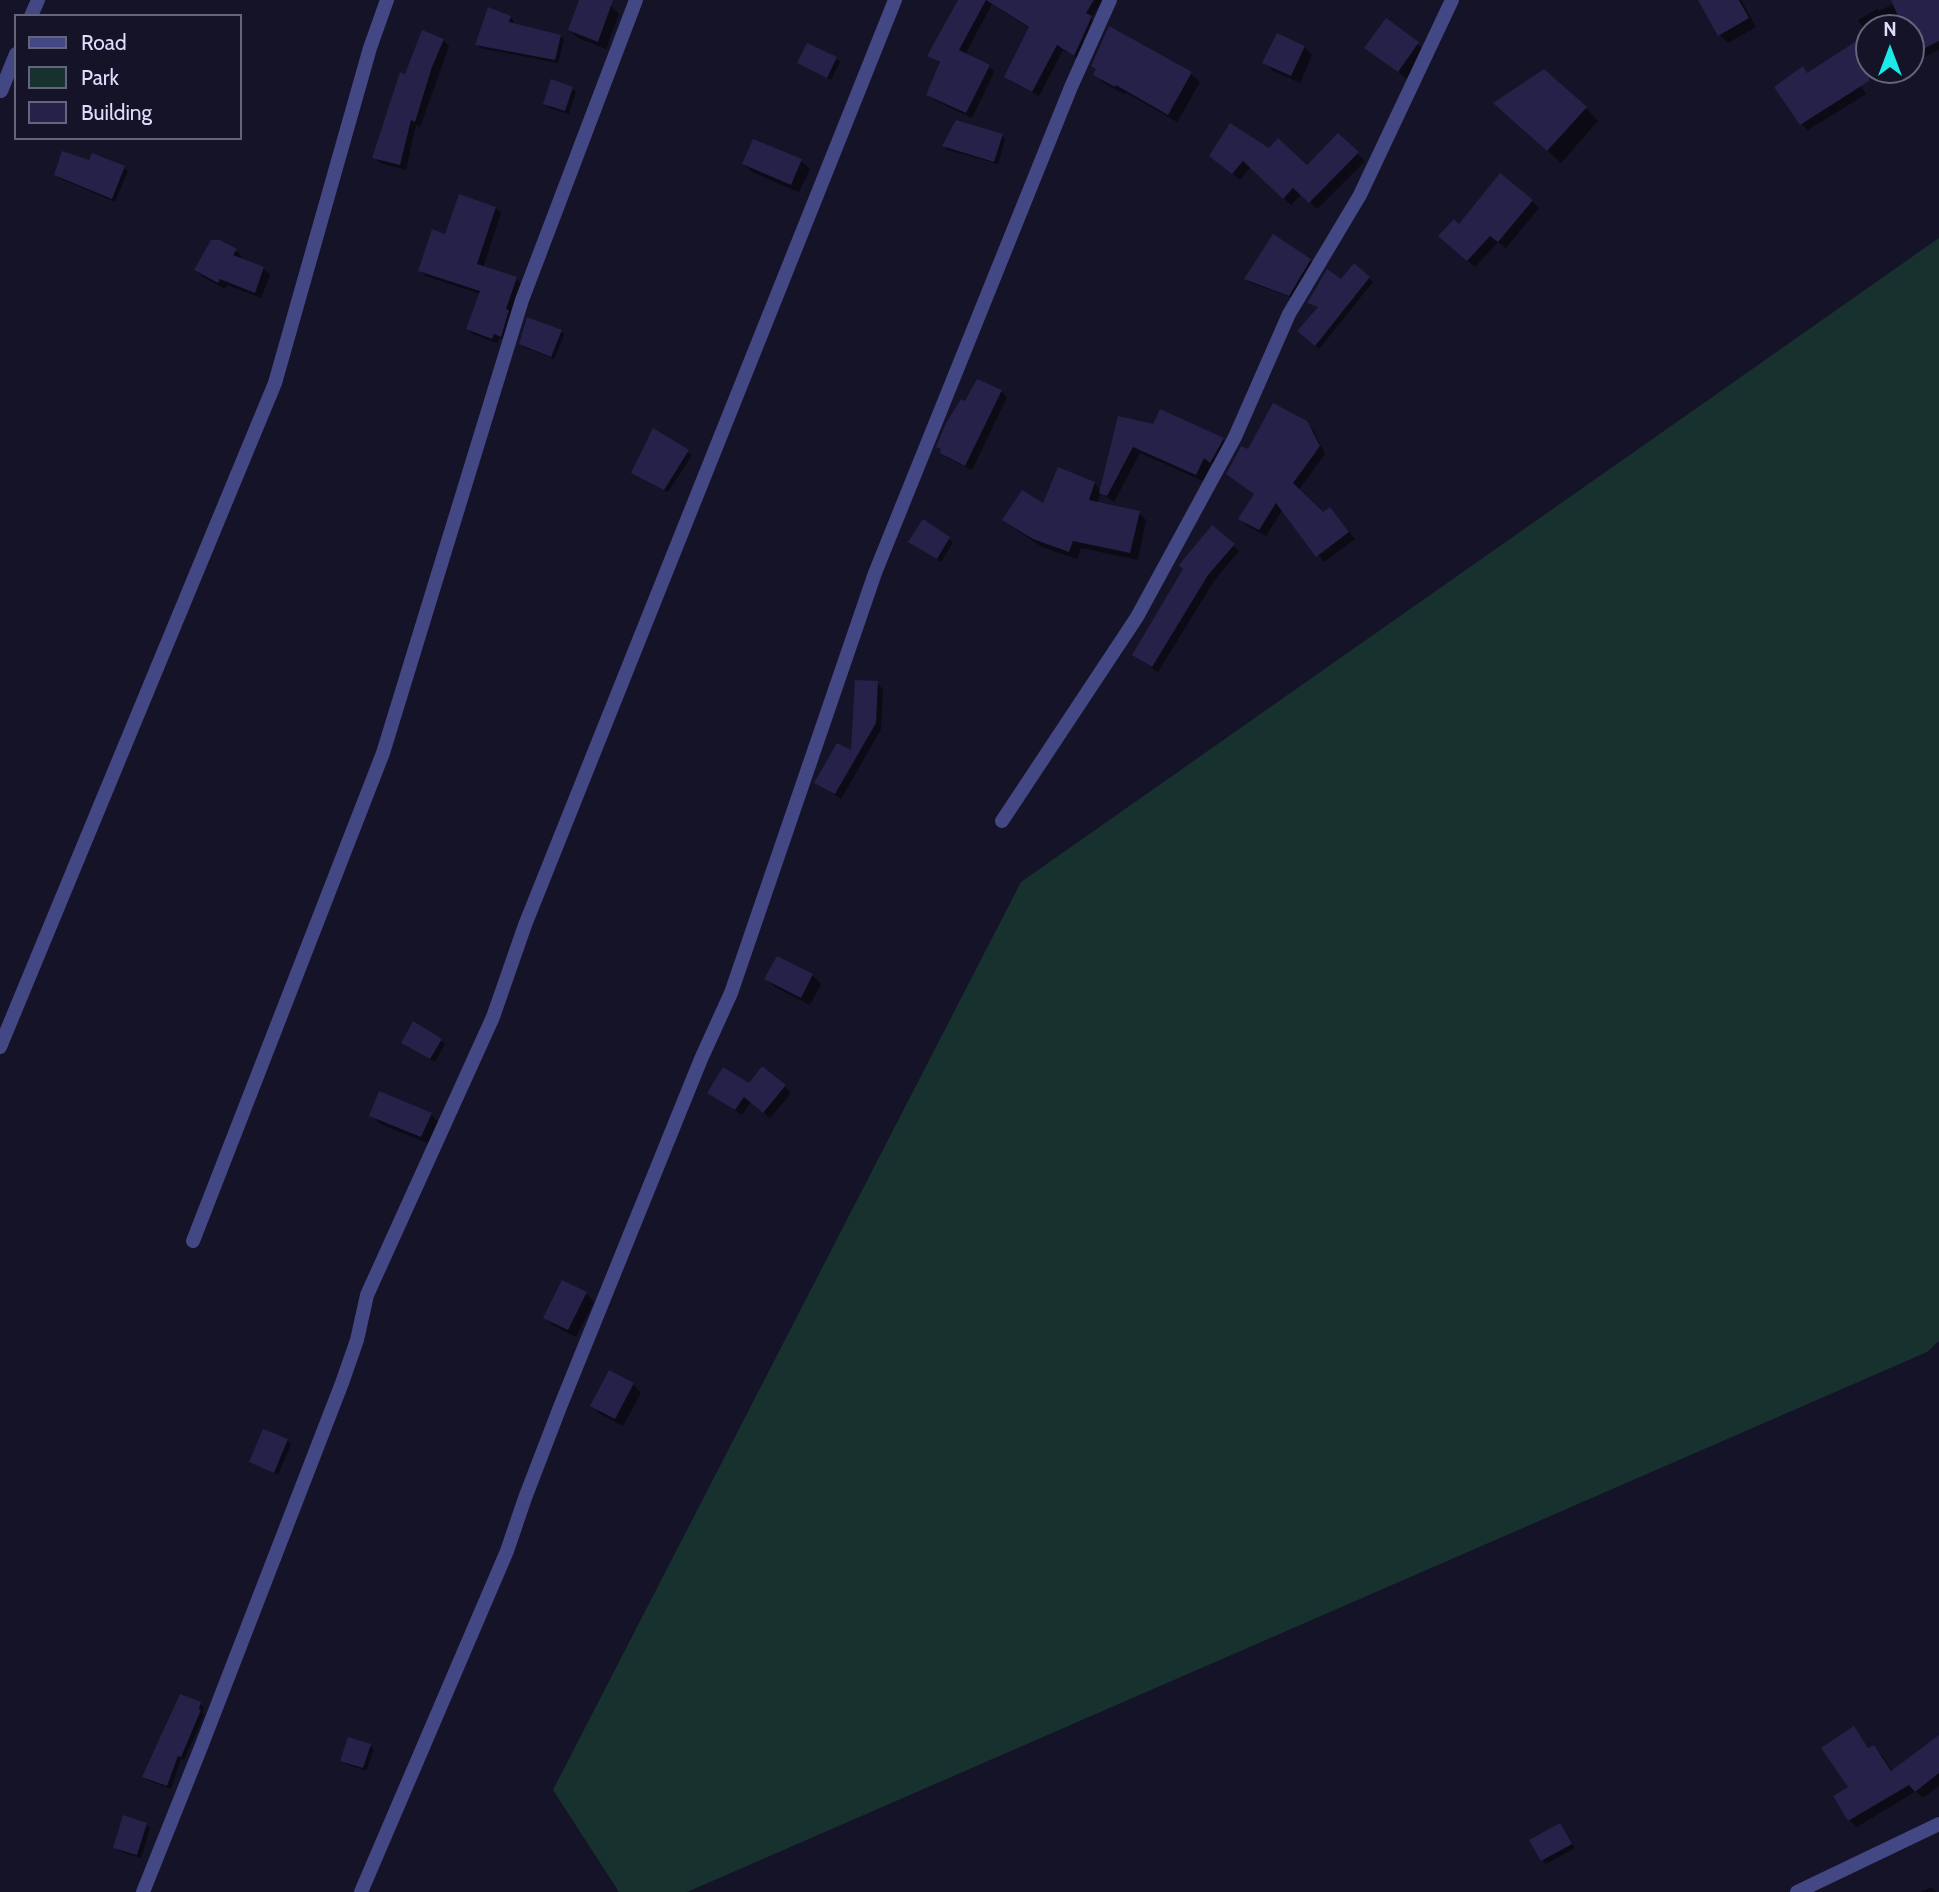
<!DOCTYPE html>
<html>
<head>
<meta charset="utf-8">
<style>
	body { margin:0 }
	#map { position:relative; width:1939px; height:1892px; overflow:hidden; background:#151328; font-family:Cabin,sans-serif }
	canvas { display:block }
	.legend { position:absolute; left:14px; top:14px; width:228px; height:126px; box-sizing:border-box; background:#151328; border:2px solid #65647d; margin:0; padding:9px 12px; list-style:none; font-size:21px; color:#dedefc }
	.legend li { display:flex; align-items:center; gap:14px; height:35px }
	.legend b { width:35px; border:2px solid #65647d }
	.north { position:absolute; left:1855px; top:14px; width:70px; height:70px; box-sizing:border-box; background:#151328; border:2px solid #65647d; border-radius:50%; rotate:0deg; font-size:19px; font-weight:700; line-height:28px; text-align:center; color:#dedefc }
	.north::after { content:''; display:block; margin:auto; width:24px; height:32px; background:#1ce9e9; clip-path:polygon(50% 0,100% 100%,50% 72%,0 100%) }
</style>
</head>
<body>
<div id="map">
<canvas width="1939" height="1892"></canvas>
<ul class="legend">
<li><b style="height:9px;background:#434783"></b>Road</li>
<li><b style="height:19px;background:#17322e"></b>Park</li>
<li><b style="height:19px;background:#252148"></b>Building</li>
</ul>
<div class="north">N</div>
</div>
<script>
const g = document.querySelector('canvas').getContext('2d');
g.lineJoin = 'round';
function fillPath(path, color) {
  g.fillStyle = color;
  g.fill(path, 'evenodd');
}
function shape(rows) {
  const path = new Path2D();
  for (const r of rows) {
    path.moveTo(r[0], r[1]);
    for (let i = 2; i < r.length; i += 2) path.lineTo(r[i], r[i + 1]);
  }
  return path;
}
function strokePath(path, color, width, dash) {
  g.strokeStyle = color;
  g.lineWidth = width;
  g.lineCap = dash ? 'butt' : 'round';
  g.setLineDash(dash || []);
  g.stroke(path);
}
fillPath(shape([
	[1939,238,1939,1341,1927,1352,687,1892,619,1892,553,1790,1021,882]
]), '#17322e');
fillPath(shape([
	[581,0,595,0,611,6,619,14,606,49,578,38,570,30],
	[960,0,1103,0,1091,18,1097,24,1081,60,1063,50,1039,96,1012,82,1006,76,1030,29,992,4,965,55,989,66,994,72,972,118,934,100,928,94,941,64,929,55],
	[1700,0,1741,0,1756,27,1728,43,1719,35],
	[1902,0,1939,0,1939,50,1922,58,1916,52,1911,40,1911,28,1869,28,1869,38,1858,20,1877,9,1879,11],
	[510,17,514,21,512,25,560,36,564,40,558,63,480,48,477,44],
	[1386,20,1427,52,1407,79,1366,47],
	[1110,29,1191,74,1200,82,1177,122,1125,92,1124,94,1104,83,1095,74],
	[443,40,449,46,420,127,416,125,406,170,380,163,374,157,406,76],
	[1304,47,1312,55,1300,83,1273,71,1265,63],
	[836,58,840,62,831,80,800,63],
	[1846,62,1866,94,1808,130,1801,124,1803,69,1808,74],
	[572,88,576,92,569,114,549,108,545,104],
	[1586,108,1598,121,1561,163,1508,115],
	[1002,135,1005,139,998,164,948,150,944,146],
	[1338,135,1365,161,1317,209,1302,194,1291,205,1251,167,1240,180,1219,163,1269,150,1307,167],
	[754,141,801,161,810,169,799,192,752,172,744,164],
	[90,162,124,168,128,171,115,202,59,178,56,174],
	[1532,201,1539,208,1506,248,1498,242,1475,267,1448,243,1459,226],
	[496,208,501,213,483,268,516,278,521,284,506,340,499,338,497,343,473,334,468,329,481,294,425,276,420,270,446,236],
	[236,250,242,257,241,259,263,268,270,275,261,298,227,285,225,289,203,277,196,270],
	[1310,260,1313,264,1293,298,1249,282,1246,279],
	[1369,278,1373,282,1319,349,1300,331,1319,308,1309,302,1342,281],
	[561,331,564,335,554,359,524,347,521,343],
	[1001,391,1007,397,972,470,948,458,942,452,966,403],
	[1119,418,1223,439,1230,446,1218,468,1211,464,1203,481,1140,453,1114,502,1101,493,1097,503,1139,513,1146,520,1138,560,1081,548,1077,559,1042,547,1012,527,1004,520,1044,506,1094,483,1101,491],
	[1306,423,1313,430,1325,454,1298,491,1323,514,1336,515,1355,539,1324,562,1283,509,1266,536,1246,525,1240,519,1256,495,1248,451],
	[653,430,692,455,668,492,633,473],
	[923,522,953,542,941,562,914,545],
	[1233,545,1239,551,1214,581,1158,672,1140,660,1134,654],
	[877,683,883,689,881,729,841,799,817,782,852,753],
	[777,958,812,975,821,984,810,1005,775,987,766,979],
	[441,1040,445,1044,435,1062,406,1046],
	[749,1085,784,1086,791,1093,770,1118,751,1102,742,1115,709,1093],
	[431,1114,439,1123,430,1144,380,1124,371,1115],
	[586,1293,594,1302,576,1337,554,1326,545,1318],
	[633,1384,641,1393,623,1426,600,1414,592,1405],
	[287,1440,291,1444,278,1475,251,1462],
	[200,1704,204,1707,202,1713,204,1715,184,1760,181,1758,171,1789,147,1780,144,1776],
	[1853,1729,1870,1749,1874,1747,1881,1754,1893,1772,1939,1749,1939,1786,1923,1798,1916,1791,1857,1827,1849,1820],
	[370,1746,374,1749,366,1771,346,1764,342,1760],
	[146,1824,150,1828,141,1858,119,1851,115,1847],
	[1560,1825,1575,1848,1546,1864,1542,1860],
	[1932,1887,1936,1892,1920,1892]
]), '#0007');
fillPath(shape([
	[579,0,613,0,598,42,568,30],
	[958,0,1094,0,1086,13,1092,16,1074,56,1057,45,1032,92,1004,77,1029,27,986,0,959,50,990,65,966,113,926,95,940,62,927,56],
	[1698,0,1739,0,1749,18,1718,36],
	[1891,0,1939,0,1939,41,1915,53,1911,45,1911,28,1903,28],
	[488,7,511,16,509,22,561,35,555,60,475,45],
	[1386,18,1419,42,1398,72,1364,48],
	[1109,26,1192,72,1168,115,1116,85,1115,87,1093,75,1096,69,1091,66],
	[422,30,444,39,432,67,415,122,411,120,400,165,372,158,400,72,405,74],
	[1277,33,1305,46,1291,76,1262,63],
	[1869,33,1869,81,1800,125,1774,87,1803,66,1807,73],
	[807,43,837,57,827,78,797,63],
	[1544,69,1587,107,1547,151,1493,103],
	[551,79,573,87,565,111,543,104],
	[956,120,1003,134,994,162,942,146],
	[1230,123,1269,148,1278,138,1307,165,1338,133,1359,152,1309,203,1293,188,1283,199,1243,161,1232,174,1209,156],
	[753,139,802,159,791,185,742,164],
	[62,151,89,160,92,153,125,166,112,199,54,175],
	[1500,173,1533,200,1498,242,1490,236,1467,261,1438,236,1454,219,1459,224],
	[459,194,496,207,477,264,517,277,506,309,509,310,501,337,494,334,492,339,466,329,480,291,418,271,432,229,445,234],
	[1273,234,1311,259,1289,296,1244,279],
	[211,240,220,240,237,249,233,255,264,267,255,293,220,279,218,283,194,270],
	[1354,263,1370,277,1315,346,1297,331,1318,307,1307,303,1327,269,1341,279],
	[527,317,562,330,551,357,519,344],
	[977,379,1002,390,965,466,940,453,941,449,936,447,946,423,961,399,965,401],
	[1273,403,1307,421,1320,446,1293,483,1323,512,1330,507,1349,532,1316,557,1276,503,1259,530,1238,519,1254,494,1226,474,1241,446,1248,449],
	[1160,409,1224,438,1210,463,1204,458,1196,475,1133,447,1107,496,1099,493,1118,416,1153,424],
	[653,428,689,450,664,490,631,473],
	[1058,467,1095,482,1089,500,1140,511,1130,553,1073,541,1069,552,1033,539,1002,520,1022,490,1043,503],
	[923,519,950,537,937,559,908,542],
	[1212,525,1235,544,1208,575,1152,667,1132,655,1183,569,1179,565],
	[855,680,878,681,876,723,835,794,814,783,837,743,851,750],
	[777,956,813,974,801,998,764,979],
	[413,1021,442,1039,430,1059,401,1043],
	[762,1066,786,1085,763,1113,744,1097,735,1110,707,1093,723,1067,749,1083],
	[379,1091,432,1113,421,1137,369,1116],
	[562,1280,587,1292,568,1330,543,1318],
	[609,1370,634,1383,615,1419,590,1406],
	[263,1429,288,1439,274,1473,249,1462],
	[180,1694,201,1702,199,1709,201,1710,181,1757,178,1756,167,1786,142,1777],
	[1854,1726,1868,1748,1874,1745,1891,1771,1939,1735,1939,1773,1915,1792,1909,1785,1848,1821,1833,1796,1848,1787,1821,1748],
	[348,1737,371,1744,363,1768,340,1761],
	[123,1815,147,1823,137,1855,113,1848],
	[1560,1823,1572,1844,1541,1861,1529,1840]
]), '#252148');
strokePath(shape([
	[31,16,38,0],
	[1,91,16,54],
	[1002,821,1137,617,1235,437,1289,314,1360,195,1452,0],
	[0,1047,275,383,370,48,387,0],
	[193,1241,383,753,522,300,636,0],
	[143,1892,201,1747,342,1383,357,1340,367,1295,493,1017,525,925,895,0],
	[361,1892,507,1551,525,1498,560,1407,701,1059,731,993,875,573,1071,87,1110,0],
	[1797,1892,1939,1824]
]), '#434783', 14);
</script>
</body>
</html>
